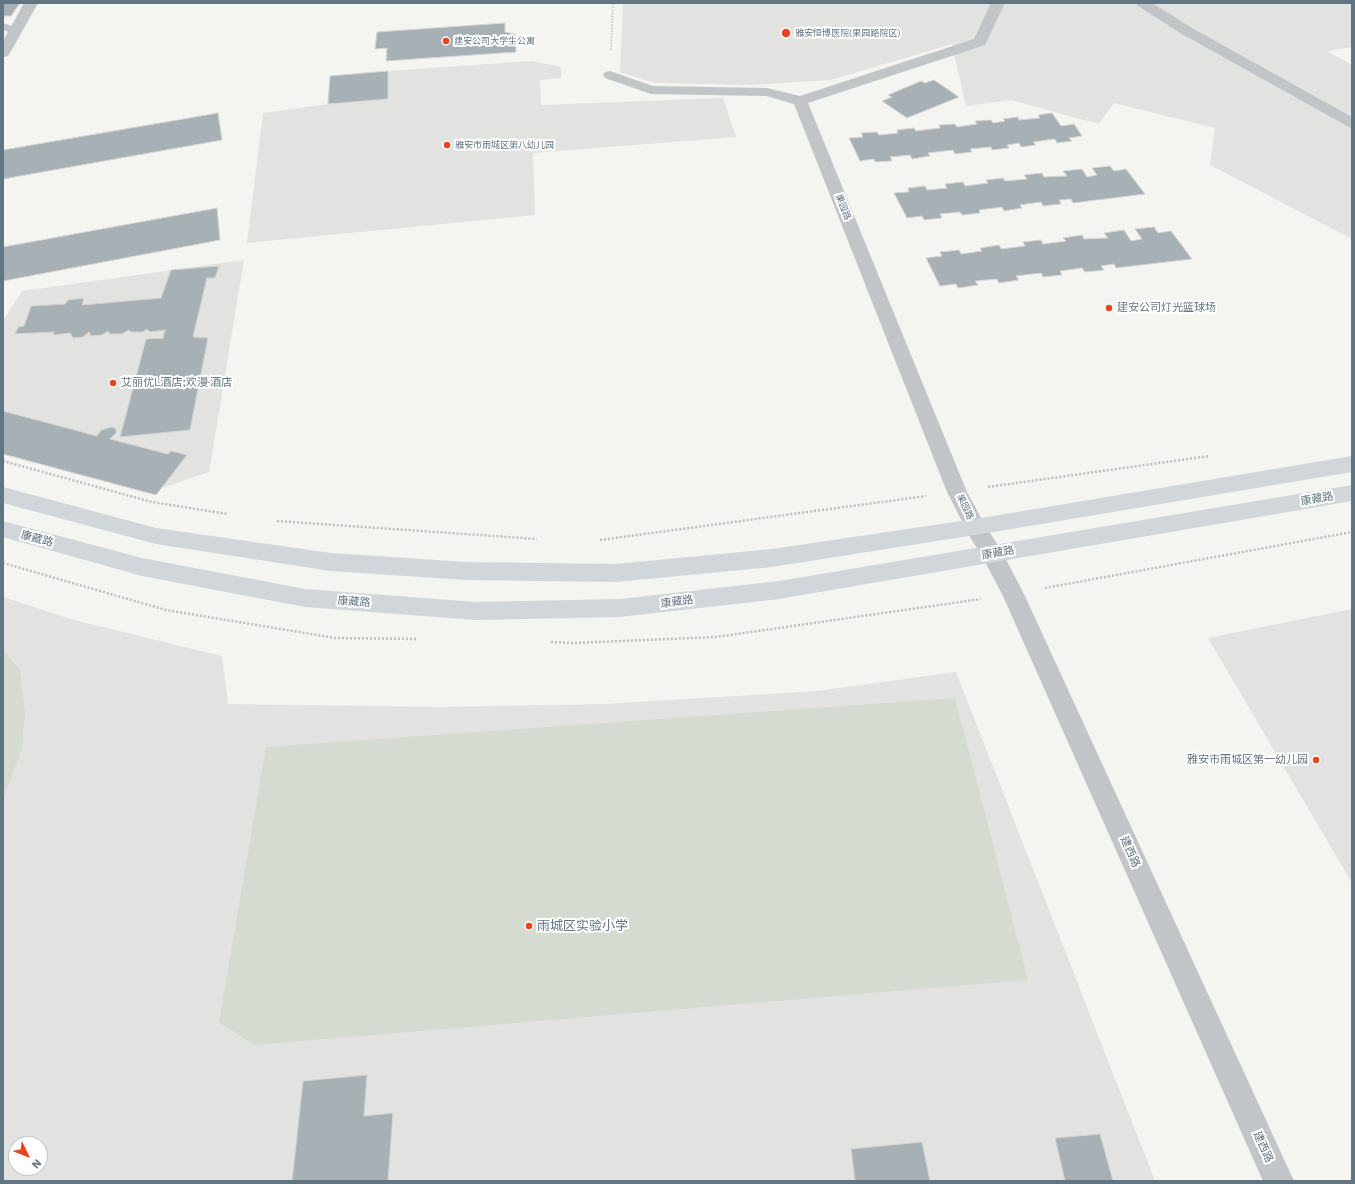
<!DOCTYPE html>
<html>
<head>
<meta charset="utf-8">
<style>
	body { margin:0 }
	#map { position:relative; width:1355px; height:1184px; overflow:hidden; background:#f4f4f0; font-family:"Work Sans",sans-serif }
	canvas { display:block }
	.frame { position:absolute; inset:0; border:4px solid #627582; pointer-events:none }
	.north { position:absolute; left:8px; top:1136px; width:40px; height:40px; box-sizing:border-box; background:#fff; border:1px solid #c0c8cd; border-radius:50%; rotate:133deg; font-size:11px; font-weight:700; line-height:16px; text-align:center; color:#627582 }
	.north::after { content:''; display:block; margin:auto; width:14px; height:18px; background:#e7451d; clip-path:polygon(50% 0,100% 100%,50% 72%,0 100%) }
</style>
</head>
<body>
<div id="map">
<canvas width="1355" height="1184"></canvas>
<div class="frame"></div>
<div class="north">N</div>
</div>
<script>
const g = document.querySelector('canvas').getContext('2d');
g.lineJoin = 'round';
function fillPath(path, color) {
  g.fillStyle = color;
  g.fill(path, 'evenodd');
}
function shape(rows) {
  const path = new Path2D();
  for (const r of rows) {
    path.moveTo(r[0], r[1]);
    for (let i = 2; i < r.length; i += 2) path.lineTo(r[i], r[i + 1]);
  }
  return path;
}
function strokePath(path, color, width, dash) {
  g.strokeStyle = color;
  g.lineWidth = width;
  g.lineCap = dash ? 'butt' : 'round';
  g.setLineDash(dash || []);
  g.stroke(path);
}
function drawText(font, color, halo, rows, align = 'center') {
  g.font = font + ' "Work Sans","Noto Sans SC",sans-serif';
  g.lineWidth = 4;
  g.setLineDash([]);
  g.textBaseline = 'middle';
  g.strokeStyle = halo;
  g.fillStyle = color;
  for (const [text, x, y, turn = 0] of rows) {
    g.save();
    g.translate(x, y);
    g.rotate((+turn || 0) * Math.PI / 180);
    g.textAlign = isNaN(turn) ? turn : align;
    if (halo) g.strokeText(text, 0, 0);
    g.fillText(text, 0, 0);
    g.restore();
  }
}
fillPath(shape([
	[623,3,1352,3,1352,47,1327,51,1352,65,1352,239,1210,165,1215,128,1114,103,1099,124,1011,100,966,106,952,44,831,80,751,85,655,83,620,72],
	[531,61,561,67,561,78,540,80,541,105,723,98,736,137,533,153,535,215,247,243,263,113,328,104,387,99,388,71],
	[244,260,209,472,162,488,3,446,3,321,22,291],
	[3,597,74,620,222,656,228,704,440,707,605,704,817,691,956,672,1155,1181,3,1181],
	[16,1144,40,1144,40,1168,16,1168],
	[1352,609,1352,883,1208,638]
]), '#e2e3e1');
fillPath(shape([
	[3,650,20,670,25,712,22,749,3,799],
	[955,698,1028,980,254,1045,219,1022,266,747]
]), '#d5dbd1');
const building = shape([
	[3,3,20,3,11,16,3,16,3,3],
	[505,23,505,32,515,34,516,52,386,61,387,48,375,49,377,32,505,23],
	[388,71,388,99,328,104,330,76,388,71],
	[934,80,959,97,907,118,882,101,892,97,888,95,921,81,925,83,934,80],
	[218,113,222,140,3,179,3,150,218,113],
	[1052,113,1061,126,1074,124,1082,136,1069,138,1072,141,1057,143,1055,139,1033,142,1036,145,1021,147,1019,143,1007,145,1009,148,992,150,991,147,970,149,972,152,955,154,953,150,928,153,930,156,912,159,910,155,890,157,892,161,875,162,874,159,860,161,849,138,863,137,861,133,877,132,879,135,898,133,897,130,914,128,916,131,940,128,939,125,955,124,957,127,977,124,975,121,991,120,993,123,1005,121,1003,119,1018,117,1019,120,1040,118,1038,115,1052,113],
	[1110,166,1114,171,1126,169,1145,194,1073,203,1071,199,1059,200,1061,204,1043,206,1041,202,1020,205,1022,208,1004,211,1002,207,979,210,980,213,962,215,960,212,940,214,942,218,924,220,922,216,907,218,894,193,909,192,908,188,925,186,927,190,947,188,945,184,963,182,965,186,988,183,986,180,1003,178,1005,181,1027,179,1024,175,1042,173,1044,177,1067,176,1063,171,1082,169,1087,177,1097,175,1092,168,1110,166],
	[217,208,220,240,3,281,3,247,217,208],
	[1154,227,1158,233,1171,231,1192,259,1116,268,1114,264,1101,266,1104,270,1085,272,1082,268,1060,271,1062,275,1043,277,1041,273,1016,276,1019,280,999,283,997,279,975,281,978,285,958,288,956,284,940,286,926,258,942,256,940,252,959,250,961,254,982,251,980,248,999,245,1001,249,1025,246,1023,242,1041,240,1043,244,1066,241,1063,238,1082,235,1084,239,1108,238,1104,233,1124,230,1131,241,1142,239,1135,229,1154,227],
	[219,266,215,278,207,278,193,337,208,338,190,430,120,437,146,339,163,338,165,330,150,332,147,329,143,332,131,332,129,330,122,334,110,334,108,331,102,335,91,336,89,332,83,337,73,338,70,333,53,335,54,332,15,334,18,327,24,326,31,306,65,304,68,300,84,298,82,305,161,298,171,270,219,266],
	[3,411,97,436,101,430,112,427,116,429,116,433,110,439,168,454,171,451,187,455,156,495,3,454,3,411],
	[367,1075,364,1116,393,1113,388,1181,292,1181,303,1081,367,1075],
	[1100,1134,1113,1181,1065,1181,1055,1138,1100,1134],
	[922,1142,930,1181,855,1181,851,1149,922,1142]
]);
fillPath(building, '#a7b0b5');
strokePath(building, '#d5d5d3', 1);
strokePath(shape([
	[611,50,613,3]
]), '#bbbdbf', 1.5, [1.5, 1.5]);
strokePath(shape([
	[3,461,152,502,228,514],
	[988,487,1209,456],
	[277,521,537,539],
	[600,540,926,496],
	[3,563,166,610,335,638,418,639],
	[1045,588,1352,532],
	[551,642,573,643,716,637,981,599]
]), '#bbbdbf', 2.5, [2, 2]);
fillPath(shape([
	[3,23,20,29,21,31,16,34,3,30,3,23]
]), '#c1c5c8');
fillPath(shape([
	[24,3,38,3,10,53,8,56,3,57,3,41,24,3],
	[991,3,1005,3,985,45,808,103,967,492,986,527,982,533,975,535,968,533,947,492,794,104,766,96,651,94,605,78,603,75,605,72,610,71,653,86,767,88,800,96,974,39,991,3]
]), '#c1c5c8');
fillPath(shape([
	[1136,3,1152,3,1192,28,1352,117,1352,128,1347,126,1182,34,1138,6,1136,3],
	[975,519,982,521,1000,548,1024,594,1294,1181,1263,1181,1003,596,984,560,964,527,968,521,975,519]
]), '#c1c5c8');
fillPath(shape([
	[1352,456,1352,472,975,535,772,567,616,582,466,580,331,571,156,544,3,503,3,487,156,528,331,553,466,562,616,564,772,549,975,519,1352,456],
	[1352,485,1352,501,779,599,620,617,476,620,305,607,142,576,3,537,3,521,142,558,305,589,476,602,620,599,779,581,1352,485]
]), '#d1d6da');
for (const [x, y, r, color] of [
	[786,33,5,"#e7451d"],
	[446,41,4,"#e7451d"],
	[447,145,4,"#e7451d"],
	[1109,308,4,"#e7451d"],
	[113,383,4,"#e7451d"],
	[1316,760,4,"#e7451d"],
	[529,926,4,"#e7451d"]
]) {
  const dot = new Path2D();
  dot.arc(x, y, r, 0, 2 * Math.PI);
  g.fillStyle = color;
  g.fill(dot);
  strokePath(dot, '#fff', 1.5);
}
drawText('9px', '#627582', '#fff', [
	["雅安恒博医院(果园路院区)",795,33],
	["建安公司大学生公寓",454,41],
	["雅安市雨城区第八幼儿园",455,145]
], 'left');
drawText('9px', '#627582', '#fff', [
	["果园路",843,207,68],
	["果园路",965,507,64]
]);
drawText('11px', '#627582', '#fff', [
	["建安公司灯光篮球场",1117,308],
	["艾丽优L酒店;欢漫·酒店",121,383],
	["雅安市雨城区第一幼儿园",1308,760,"right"]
], 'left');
drawText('11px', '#627582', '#fff', [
	["康藏路",1317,499,-10],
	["康藏路",37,539,15],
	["康藏路",998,553,-10],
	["康藏路",354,602,4],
	["康藏路",677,602,-7],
	["建西路",1130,852,66],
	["建西路",1263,1147,66]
]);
drawText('13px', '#627582', '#fff', [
	["雨城区实验小学",537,926]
], 'left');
</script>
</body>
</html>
